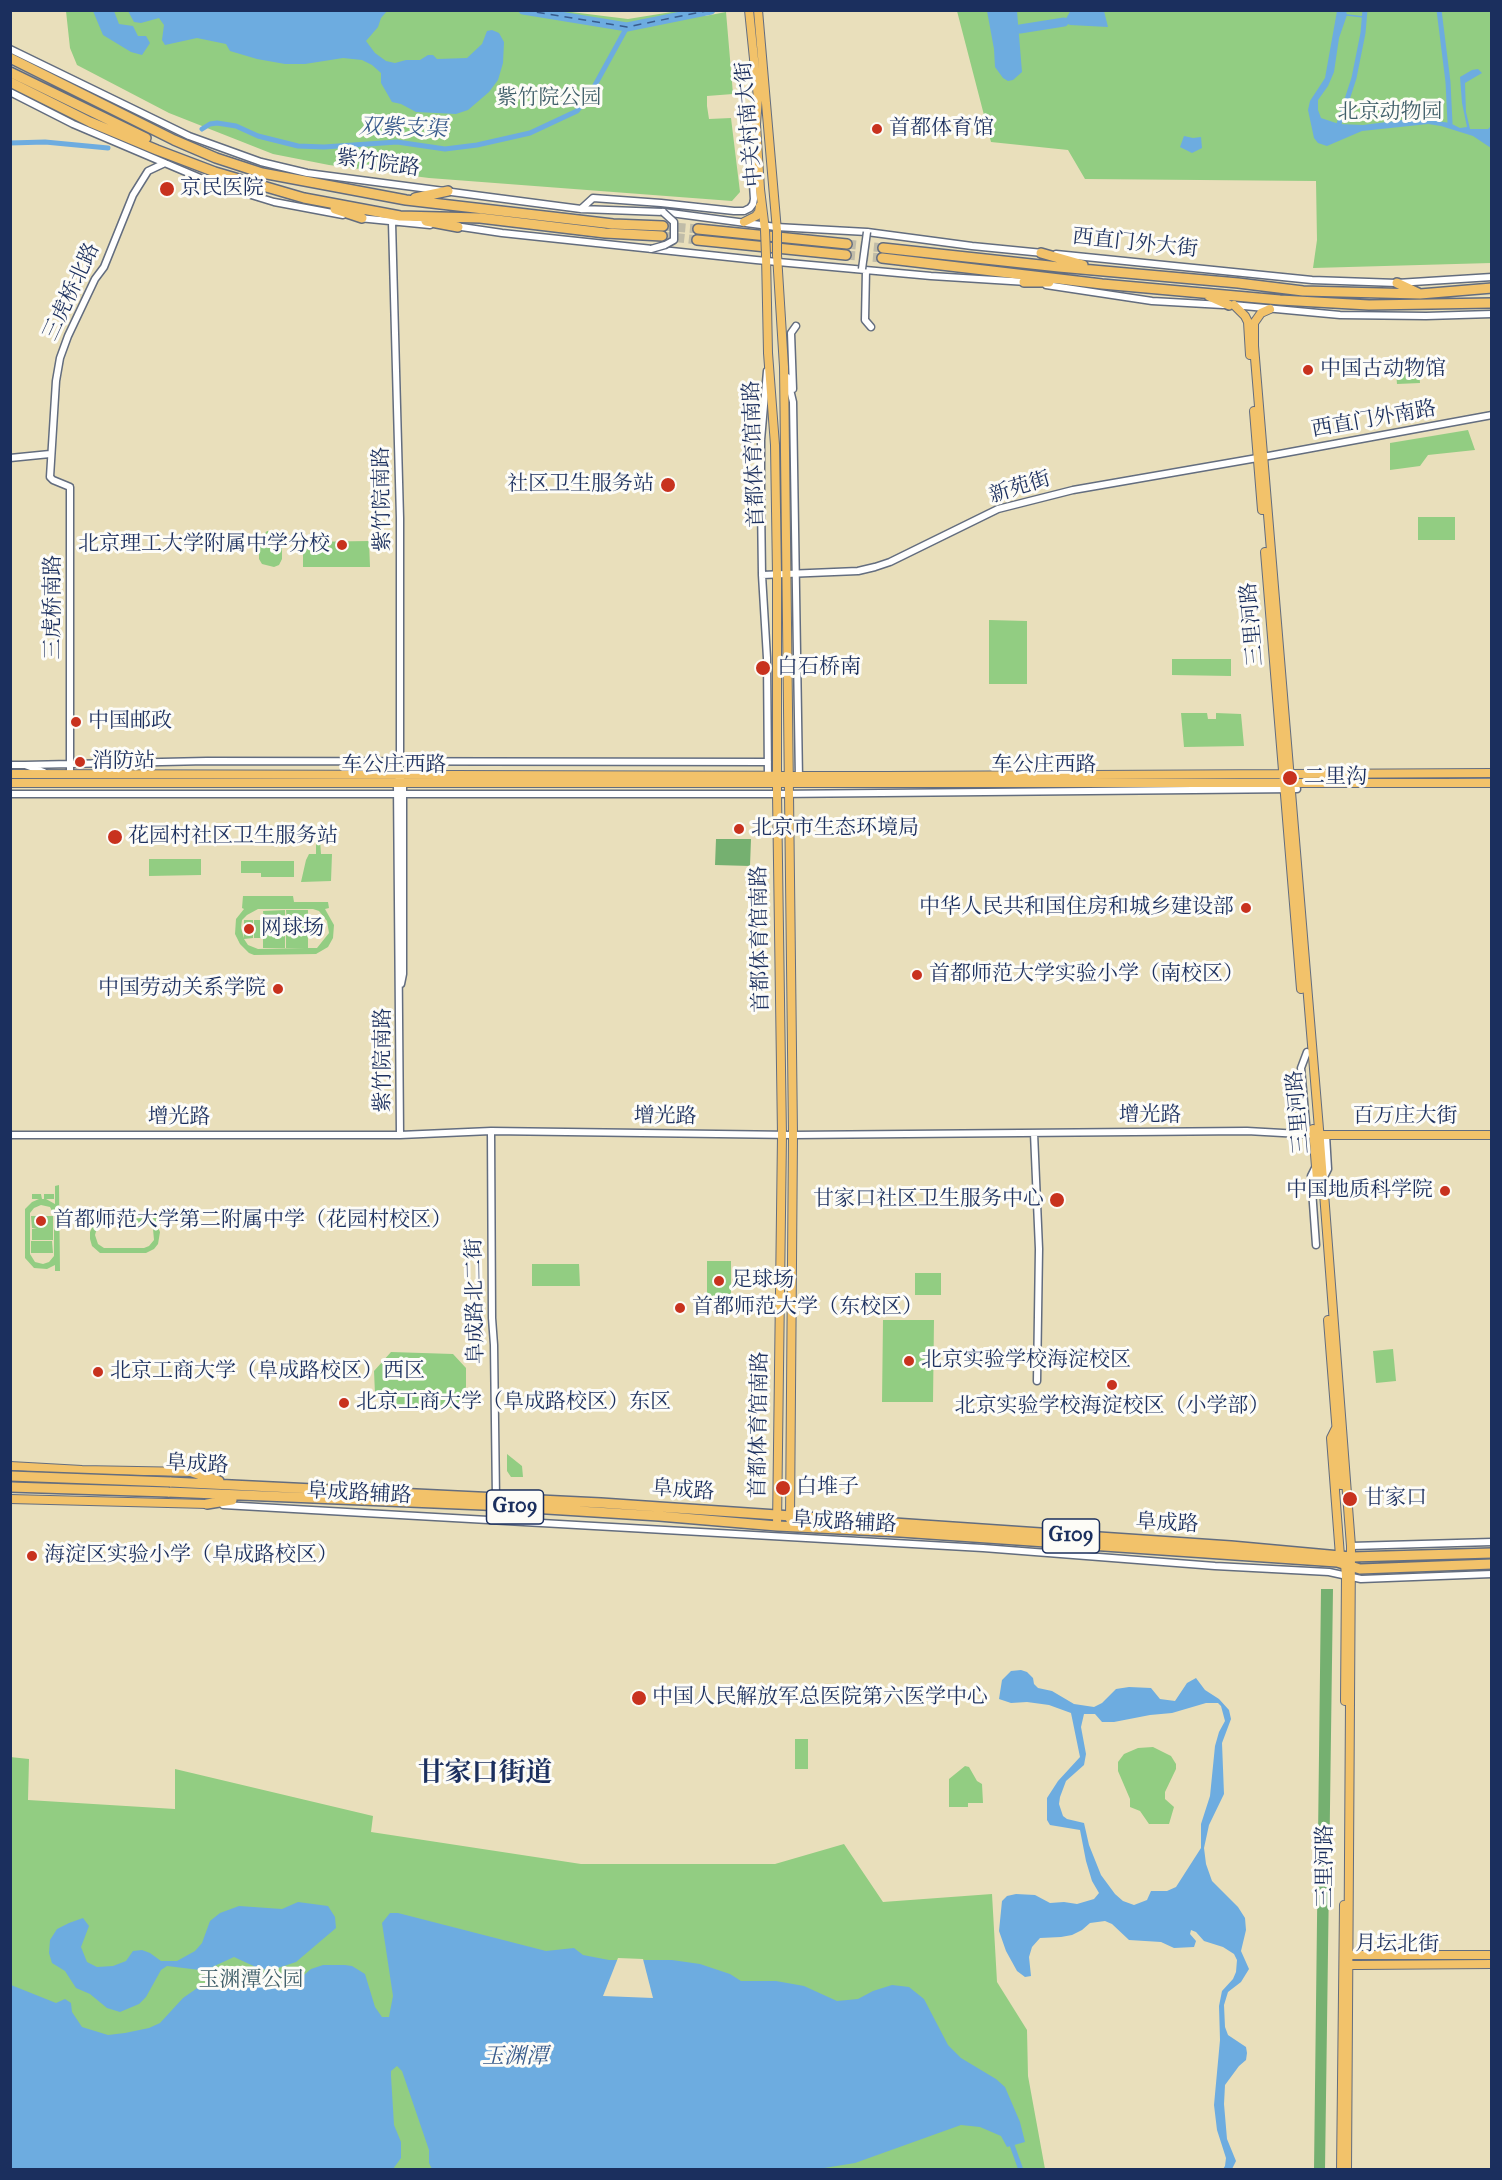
<!DOCTYPE html>
<html>
<head>
<meta charset="utf-8">
<style>
	body { margin:0 }
	#map { position:relative; width:1502px; height:2180px; overflow:hidden; background:#e9dfbb; font-family:"IM FELL Great Primer",serif }
	canvas { display:block }
	.frame { position:absolute; inset:0; border:12px solid #1b2f5e; pointer-events:none }
</style>
</head>
<body>
<div id="map">
<canvas width="1502" height="2180"></canvas>
<div class="frame"></div>
</div>
<script>
const g = document.querySelector('canvas').getContext('2d');
g.lineJoin = 'round';
function fillPath(path, color) {
  g.fillStyle = color;
  g.fill(path, 'evenodd');
}
function shape(rows) {
  const path = new Path2D();
  for (const r of rows) {
    path.moveTo(r[0], r[1]);
    for (let i = 2; i < r.length; i += 2) path.lineTo(r[i], r[i + 1]);
  }
  return path;
}
function strokePath(path, color, width, dash) {
  g.strokeStyle = color;
  g.lineWidth = width;
  g.lineCap = dash ? 'butt' : 'round';
  g.setLineDash(dash || []);
  g.stroke(path);
}
function drawText(font, color, halo, rows, align = 'center') {
  g.font = font + ' "IM FELL Great Primer","Noto Serif SC",serif';
  g.lineWidth = 6;
  g.setLineDash([]);
  g.textBaseline = 'middle';
  g.strokeStyle = halo;
  g.fillStyle = color;
  for (const [text, x, y, turn = 0] of rows) {
    g.save();
    g.translate(x, y);
    g.rotate((+turn || 0) * Math.PI / 180);
    g.textAlign = isNaN(turn) ? turn : align;
    if (halo) g.strokeText(text, 0, 0);
    g.fillText(text, 0, 0);
    g.restore();
  }
}
fillPath(shape([
	[555,10,628,19,678,11,703,11,705,16,726,12,733,94,707,96,707,106,709,119,731,118,740,192,732,201,429,178,329,165,273,154,169,113,77,65,70,48,66,11],
	[957,11,1491,11,1491,263,1313,268,1317,240,1316,181,1085,179,1068,150,991,142],
	[1419,371,1420,383,1397,384,1396,372],
	[1468,430,1475,450,1428,455,1420,466,1390,470,1390,443],
	[1418,517,1455,517,1455,540,1418,540],
	[267,531,278,532,282,539,282,559,279,565,274,567,262,564,259,559,259,540],
	[369,541,370,567,303,567,303,542],
	[989,620,1027,621,1027,684,989,684],
	[1172,659,1231,659,1231,676,1172,675],
	[1181,713,1207,713,1208,719,1216,719,1216,713,1241,714,1244,746,1184,747],
	[316,840,320,840,321,854,332,854,331,881,301,882,306,860,309,854,316,854],
	[149,859,201,859,201,875,149,876],
	[241,861,294,861,294,877,261,877,261,873,241,873],
	[243,896,293,896,294,902,328,902,329,908,325,909,334,925,333,938,328,947,316,954,254,955,249,953,240,944,235,934,236,919,244,909,242,908],
	[258,909,313,909,319,911,327,921,329,933,317,948,308,948,308,923,286,923,286,948,305,948,258,949,248,945,244,939,253,938,253,920,244,920,244,938,241,928,242,920,247,915],
	[285,910,285,922,264,922,263,911],
	[286,910,308,910,308,922,287,922],
	[254,920,262,920,263,933,263,923,285,923,285,948,263,948,263,938,254,938],
	[59,1185,60,1271,55,1271,55,1265,47,1269,34,1268,25,1258,25,1209,32,1202,39,1199,32,1199,32,1194,41,1194,42,1199,44,1199,44,1194,54,1194,54,1199,46,1199,55,1204,55,1186],
	[41,1205,50,1207,54,1215,54,1256,49,1262,43,1264,35,1262,30,1254,30,1213,34,1208],
	[31,1216,53,1216,53,1240,32,1240,32,1229,37,1228,32,1228],
	[161,1218,161,1223,156,1223,160,1232,158,1244,154,1249,146,1253,100,1253,92,1246,90,1239,90,1232,94,1223,76,1223,76,1219],
	[105,1224,147,1224,153,1229,154,1240,149,1246,144,1248,104,1248,98,1244,95,1235,97,1228],
	[31,1241,52,1241,53,1253,31,1253],
	[707,1261,731,1261,731,1301,707,1301],
	[532,1264,579,1264,580,1286,532,1286],
	[915,1273,941,1273,941,1295,915,1295],
	[883,1320,934,1320,933,1402,882,1402],
	[1393,1349,1396,1381,1376,1383,1373,1351],
	[391,1352,453,1354,466,1368,466,1393,454,1408,387,1407,375,1394,374,1371],
	[507,1454,522,1466,523,1477,511,1477,507,1471],
	[795,1739,808,1739,808,1769,795,1769],
	[1153,1747,1171,1756,1176,1764,1176,1769,1165,1792,1165,1799,1174,1807,1169,1824,1149,1824,1140,1811,1130,1807,1130,1799,1118,1771,1118,1762,1124,1754,1138,1748],
	[10,1757,29,1759,28,1800,175,1809,175,1769,373,1816,371,1832,581,1864,775,1864,844,1844,883,1902,992,1894,997,1982,1027,2030,1028,2076,1045,2169,11,2169],
	[965,1766,969,1767,977,1781,982,1784,983,1803,968,1803,968,1807,949,1807,949,1779]
]), '#92cd82');
fillPath(shape([
	[716,839,751,839,750,866,715,865],
	[1321,1589,1333,1589,1325,2169,1314,2170]
]), '#75b070');
fillPath(shape([
	[1071,10,1104,11,1108,27,1070,25,1064,22],
	[93,11,114,11,119,24,133,26,138,36,146,36,150,43,142,55,131,52,103,35],
	[128,11,387,11,381,18,378,27,366,41,375,53,386,61,395,63,406,60,420,60,428,55,433,55,437,59,467,58,482,44,487,31,492,30,499,33,504,42,503,63,498,80,489,92,468,110,456,114,416,112,401,104,392,102,381,83,381,73,372,65,362,60,343,58,305,64,285,64,257,59,230,51,226,44,197,38,165,45,162,40,164,25,159,18,141,23,134,22],
	[987,11,1017,11,1022,72,1013,80,1008,81,1003,78,995,67,994,49],
	[1337,11,1346,11,1347,15,1339,38,1334,72,1328,86,1318,100,1318,110,1321,118,1339,124,1363,125,1418,118,1450,123,1460,128,1467,127,1462,103,1460,77,1472,70,1478,69,1482,73,1465,83,1466,112,1470,129,1488,129,1491,126,1491,148,1473,136,1441,126,1428,124,1362,131,1327,146,1318,143,1314,138,1308,110,1310,101,1325,78],
	[1184,136,1193,138,1201,137,1202,148,1192,153,1180,147],
	[1021,1670,1027,1672,1033,1678,1034,1684,1038,1688,1052,1691,1074,1704,1094,1707,1102,1703,1116,1689,1129,1687,1151,1688,1160,1699,1175,1701,1187,1683,1196,1678,1205,1690,1219,1699,1229,1710,1231,1719,1222,1743,1224,1794,1209,1825,1204,1848,1206,1864,1212,1881,1238,1907,1245,1918,1246,1930,1241,1951,1249,1969,1241,1982,1228,1992,1224,2005,1225,2027,1228,2035,1246,2047,1247,2053,1246,2060,1239,2066,1225,2085,1224,2104,1227,2139,1236,2161,1232,2169,1223,2169,1225,2166,1226,2158,1217,2130,1214,2105,1220,2040,1219,2006,1222,1991,1233,1979,1236,1972,1237,1960,1234,1954,1223,1947,1204,1941,1196,1932,1191,1930,1190,1934,1196,1941,1194,1947,1174,1948,1161,1942,1129,1940,1112,1924,1105,1921,1090,1923,1082,1930,1072,1935,1061,1937,1040,1938,1032,1947,1029,1957,1031,1976,1025,1977,1017,1971,1006,1951,999,1931,1002,1901,1007,1896,1016,1894,1035,1895,1050,1903,1064,1902,1077,1904,1094,1899,1099,1893,1092,1881,1086,1861,1080,1830,1050,1825,1047,1820,1047,1798,1058,1781,1080,1757,1071,1713,1049,1705,1027,1702,1011,1703,999,1699,1002,1680,1011,1671],
	[1206,1703,1218,1703,1221,1706,1225,1721,1219,1732,1215,1746,1210,1796,1201,1824,1201,1848,1176,1887,1167,1891,1151,1891,1147,1900,1134,1905,1123,1901,1115,1894,1101,1875,1089,1845,1084,1823,1067,1819,1063,1816,1059,1804,1060,1797,1066,1781,1084,1765,1086,1754,1081,1727,1084,1714,1095,1714,1102,1722,1114,1722,1150,1715,1172,1713],
	[298,1902,328,1906,335,1917,336,1928,296,1962,272,1970,260,1969,234,1957,208,1969,200,1970,167,1966,161,1970,146,1997,139,2004,120,2012,107,2008,90,1994,76,1988,65,1971,52,1963,49,1953,50,1940,57,1929,69,1923,83,1918,89,1926,81,1947,87,1962,97,1967,113,1966,126,1961,133,1951,142,1950,150,1953,161,1961,177,1961,195,1951,202,1943,210,1921,220,1913,239,1906,282,1909],
	[390,1913,398,1913,546,1951,574,1948,583,1955,609,1960,672,1960,700,1964,730,1974,741,1981,776,1981,804,1986,837,2001,858,1999,873,1991,892,1985,909,1987,924,1999,948,2045,961,2058,996,2079,1005,2087,1020,2122,1025,2142,1007,2147,1001,2136,980,2127,961,2125,855,2163,818,2169,432,2169,429,2163,429,2150,402,2071,397,2066,391,2071,391,2076,394,2125,401,2142,401,2158,393,2169,11,2170,11,1985,56,2003,65,1999,71,2003,72,2012,82,2027,108,2035,125,2033,149,2028,160,2023,183,1998,203,1984,227,1980,251,1983,257,1983,263,1980,282,1986,297,1981,311,1969,323,1965,345,1965,352,1966,365,1974,375,2007,382,2017,389,2017,393,1996,382,1923]
]), '#6dace0');
fillPath(shape([
	[618,1958,643,1959,653,1998,603,1996]
]), '#e9dfbb');
strokePath(shape([
	[1347,15,1364,17]
]), '#6dace0', 1.5);
strokePath(shape([
	[1439,10,1448,82,1450,123],
	[1339,124,1354,78,1363,33,1365,10],
	[202,129,210,124,217,123,236,126,258,136,298,146,324,147,397,142,445,149,477,145,530,133,577,111,589,96,627,27],
	[10,143,45,142,108,148],
	[1012,2145,1021,2170]
]), '#6dace0', 5);
strokePath(shape([
	[523,10,627,27,711,10],
	[1020,29,1064,22]
]), '#6dace0', 9);
strokePath(shape([
	[523,10,627,27,711,10]
]), '#385b8c', 1.5, [8, 6]);
strokePath(shape([
	[663,226,698,229],
	[662,236,697,240],
	[847,244,883,248],
	[846,255,882,258]
]), '#c0bca8', 9, [9, 4.5]);
const minor = shape([
	[10,49,189,136,261,162,307,173,581,209,663,212,776,227,867,232,972,246,1043,253],
	[10,92,73,124,212,183,274,202,343,215],
	[581,209,593,198,661,203,734,211,744,211,750,208,753,204,754,199,749,127,755,107],
	[359,218,430,225],
	[392,222,400,518,400,775,397,784,400,1135],
	[455,226,502,233,756,260,931,276,1027,282],
	[1056,254,1312,280,1397,283,1492,277],
	[866,270,865,320,871,327],
	[1046,285,1152,301,1223,305],
	[1233,305,1340,315,1426,316,1492,314],
	[767,371,761,440,761,503,762,575,767,658,768,777],
	[787,377,793,402,799,780],
	[793,389,791,333,796,326],
	[10,458,50,454],
	[762,575,858,571,875,567,890,562,998,509,1073,490,1263,457,1492,415],
	[10,765,25,765,44,772],
	[25,765,207,761,768,762],
	[70,774,70,487,53,480,50,477,56,381,60,358,68,336,95,279,104,267,133,195,148,171,165,163],
	[10,794,777,794,1297,789],
	[401,984,403,974,403,784,401,779],
	[1307,1052,1301,1068,1307,1135],
	[491,1131,492,1318,494,1345,496,1499],
	[1034,1133,1039,1249,1037,1381],
	[10,1135,400,1135,491,1131,793,1135,1247,1131,1318,1135],
	[1316,1166,1311,1176,1316,1245],
	[1323,1179,1328,1169,1326,1135],
	[223,1505,983,1548,1215,1566,1329,1572,1361,1579,1492,1574],
	[1351,1546,1492,1542]
]);
const major = shape([
	[749,10,758,98,756,124,760,189,765,230],
	[758,10,777,231],
	[744,222,756,216,759,212,760,206],
	[766,255,768,353,775,445,777,575,777,794,782,1135,777,1526],
	[777,255,784,367,793,1135,790,1519],
	[1234,305,1245,316,1248,322,1250,355],
	[1270,309,1261,313,1254,323,1254,346,1320,1141,1351,1546,1347,2170],
	[1254,411,1262,510],
	[1265,552,1301,989],
	[10,774,887,776,1492,773],
	[10,783,1492,783],
	[1313,1129,1318,1192],
	[1318,1135,1492,1135],
	[1328,1320,1341,1485],
	[1336,1428,1331,1438,1340,1556,1345,1564,1346,1576,1345,1701],
	[10,1466,82,1470,192,1472],
	[10,1499,207,1504],
	[1349,1955,1492,1955],
	[1345,1963,1349,1965,1358,1965,1492,1964],
	[1341,2170,1344,1905]
]);
const highway = shape([
	[10,58,174,140,216,158,262,173,406,200,613,224,663,226],
	[10,72,146,138],
	[10,82,90,122,157,150,215,172,304,198,400,216,480,218,605,233,662,236],
	[415,198,448,191],
	[335,209,362,218],
	[426,221,458,227],
	[698,229,847,244],
	[697,240,846,255],
	[883,248,1059,267,1238,283,1303,291,1420,294,1492,288],
	[1041,253,1083,265],
	[882,258,1102,284,1280,300,1369,305,1492,303],
	[1024,282,1049,282],
	[1397,283,1418,293],
	[1209,296,1229,305],
	[192,1472,219,1481],
	[170,1482,601,1503,1231,1546,1351,1557,1492,1553],
	[168,1492,483,1505,659,1516,777,1526,900,1532,1337,1562,1360,1569,1492,1564],
	[207,1504,232,1500]
]);
strokePath(minor, '#636d7f', 9);
strokePath(major, '#636d7f', 10);
strokePath(highway, '#636d7f', 12);
strokePath(minor, '#fff', 6);
strokePath(major, '#f2c26a', 8);
strokePath(highway, '#f2c26a', 9);
const minorBridge = shape([
	[651,249,665,245,674,240,674,222,663,212],
	[862,269,867,232]
]);
const majorBridge = shape([
	[765,230,766,255],
	[777,231,777,255]
]);
const highwayBridge = shape([
	[10,1476,170,1482],
	[10,1487,168,1492]
]);
strokePath(minorBridge, '#636d7f', 9, []);
strokePath(majorBridge, '#636d7f', 10, []);
strokePath(highwayBridge, '#636d7f', 12, []);
strokePath(minorBridge, '#fff', 6);
strokePath(majorBridge, '#f2c26a', 8);
strokePath(highwayBridge, '#f2c26a', 9);
for (const [x, y, r, color] of [
	[877,129,6,"#c8321e"],
	[167,189,8,"#c8321e"],
	[1308,370,6,"#c8321e"],
	[668,485,8,"#c8321e"],
	[342,545,6,"#c8321e"],
	[763,668,8,"#c8321e"],
	[76,722,6,"#c8321e"],
	[80,762,6,"#c8321e"],
	[1290,778,8,"#c8321e"],
	[739,829,6,"#c8321e"],
	[115,837,8,"#c8321e"],
	[1246,908,6,"#c8321e"],
	[249,929,6,"#c8321e"],
	[917,975,6,"#c8321e"],
	[278,989,6,"#c8321e"],
	[1445,1191,6,"#c8321e"],
	[1057,1200,8,"#c8321e"],
	[41,1221,6,"#c8321e"],
	[719,1281,6,"#c8321e"],
	[680,1308,6,"#c8321e"],
	[909,1361,6,"#c8321e"],
	[98,1372,6,"#c8321e"],
	[1112,1385,6,"#c8321e"],
	[344,1403,6,"#c8321e"],
	[783,1488,8,"#c8321e"],
	[1350,1499,8,"#c8321e"],
	[32,1556,6,"#c8321e"],
	[639,1698,8,"#c8321e"]
]) {
  const dot = new Path2D();
  dot.arc(x, y, r, 0, 2 * Math.PI);
  g.fillStyle = color;
  g.fill(dot);
  strokePath(dot, '#fdfcf7', 2);
}
for (const [x, y, w] of [
	[515,1507,57],
	[1071,1536,57]
]) {
  const box = new Path2D();
  box.roundRect(x - w / 2, y - 17, w, 34, 4.5);
  g.fillStyle = '#fdfcf7';
  g.fill(box);
  strokePath(box, '#1b2f5e', 1.5);
}
drawText('bold 20px', '#1b2f5e', null, [
	["G109",515,1507],
	["G109",1071,1536]
]);
drawText('21px', '#3f5e69', '#fdfcf7', [
	["紫竹院公园",549,99],
	["北京动物园",1390,113],
	["玉渊潭公园",251,1981]
]);
drawText('21px', '#1b2f5e', '#fdfcf7', [
	["中关村南大街",750,124,-95],
	["紫竹院路",378,164,8],
	["西直门外大街",1135,244,6],
	["三虎桥北路",72,292,-65],
	["西直门外南路",1374,420,-10],
	["首都体育馆南路",755,454,-92],
	["新苑街",1020,488,-17],
	["紫竹院南路",383,499,-91],
	["三虎桥南路",54,607,-90],
	["三里河路",1253,624,-95],
	["车公庄西路",394,766],
	["车公庄西路",1044,766],
	["首都体育馆南路",761,939,-91],
	["紫竹院南路",384,1060,-90],
	["三里河路",1299,1112,-95],
	["增光路",1150,1116],
	["增光路",665,1117,1],
	["百万庄大街",1405,1117],
	["增光路",179,1118],
	["阜成路北二街",476,1301,-91],
	["首都体育馆南路",760,1425,-89],
	["阜成路",197,1465,3],
	["阜成路",683,1491,4],
	["阜成路辅路",359,1494,3],
	["阜成路辅路",844,1523,3],
	["阜成路",1167,1524,3],
	["三里河路",1326,1866,-90],
	["月坛北街",1397,1945,1]
]);
drawText('21px', '#1b2f5e', '#fdfcf7', [
	["首都体育馆",889,129],
	["京民医院",180,189],
	["中国古动物馆",1320,370],
	["社区卫生服务站",654,485,"right"],
	["北京理工大学附属中学分校",330,545,"right"],
	["白石桥南",777,668],
	["中国邮政",88,722],
	["消防站",92,762],
	["二里沟",1304,778],
	["北京市生态环境局",751,829],
	["花园村社区卫生服务站",128,837],
	["中华人民共和国住房和城乡建设部",1234,908,"right"],
	["网球场",261,929],
	["首都师范大学实验小学（南校区）",929,975],
	["中国劳动关系学院",266,989,"right"],
	["中国地质科学院",1433,1191,"right"],
	["甘家口社区卫生服务中心",1044,1200,"right"],
	["首都师范大学第二附属中学（花园村校区）",53,1221],
	["足球场",731,1281],
	["首都师范大学（东校区）",692,1308],
	["北京实验学校海淀校区",921,1361],
	["北京工商大学（阜成路校区）西区",110,1372],
	["北京工商大学（阜成路校区）东区",356,1403],
	["北京实验学校海淀校区（小学部）",1112,1407,"center"],
	["白堆子",796,1488],
	["甘家口",1364,1499],
	["海淀区实验小学（阜成路校区）",44,1556],
	["中国人民解放军总医院第六医学中心",652,1698]
], 'left');
drawText('italic 22px', '#385b8c', '#fdfcf7', [
	["双紫支渠",403,129,2],
	["玉渊潭",515,2058]
]);
drawText('bold 27px', '#1b2f5e', '#fdfcf7', [
	["甘家口街道",485,1774]
]);
</script>
</body>
</html>
